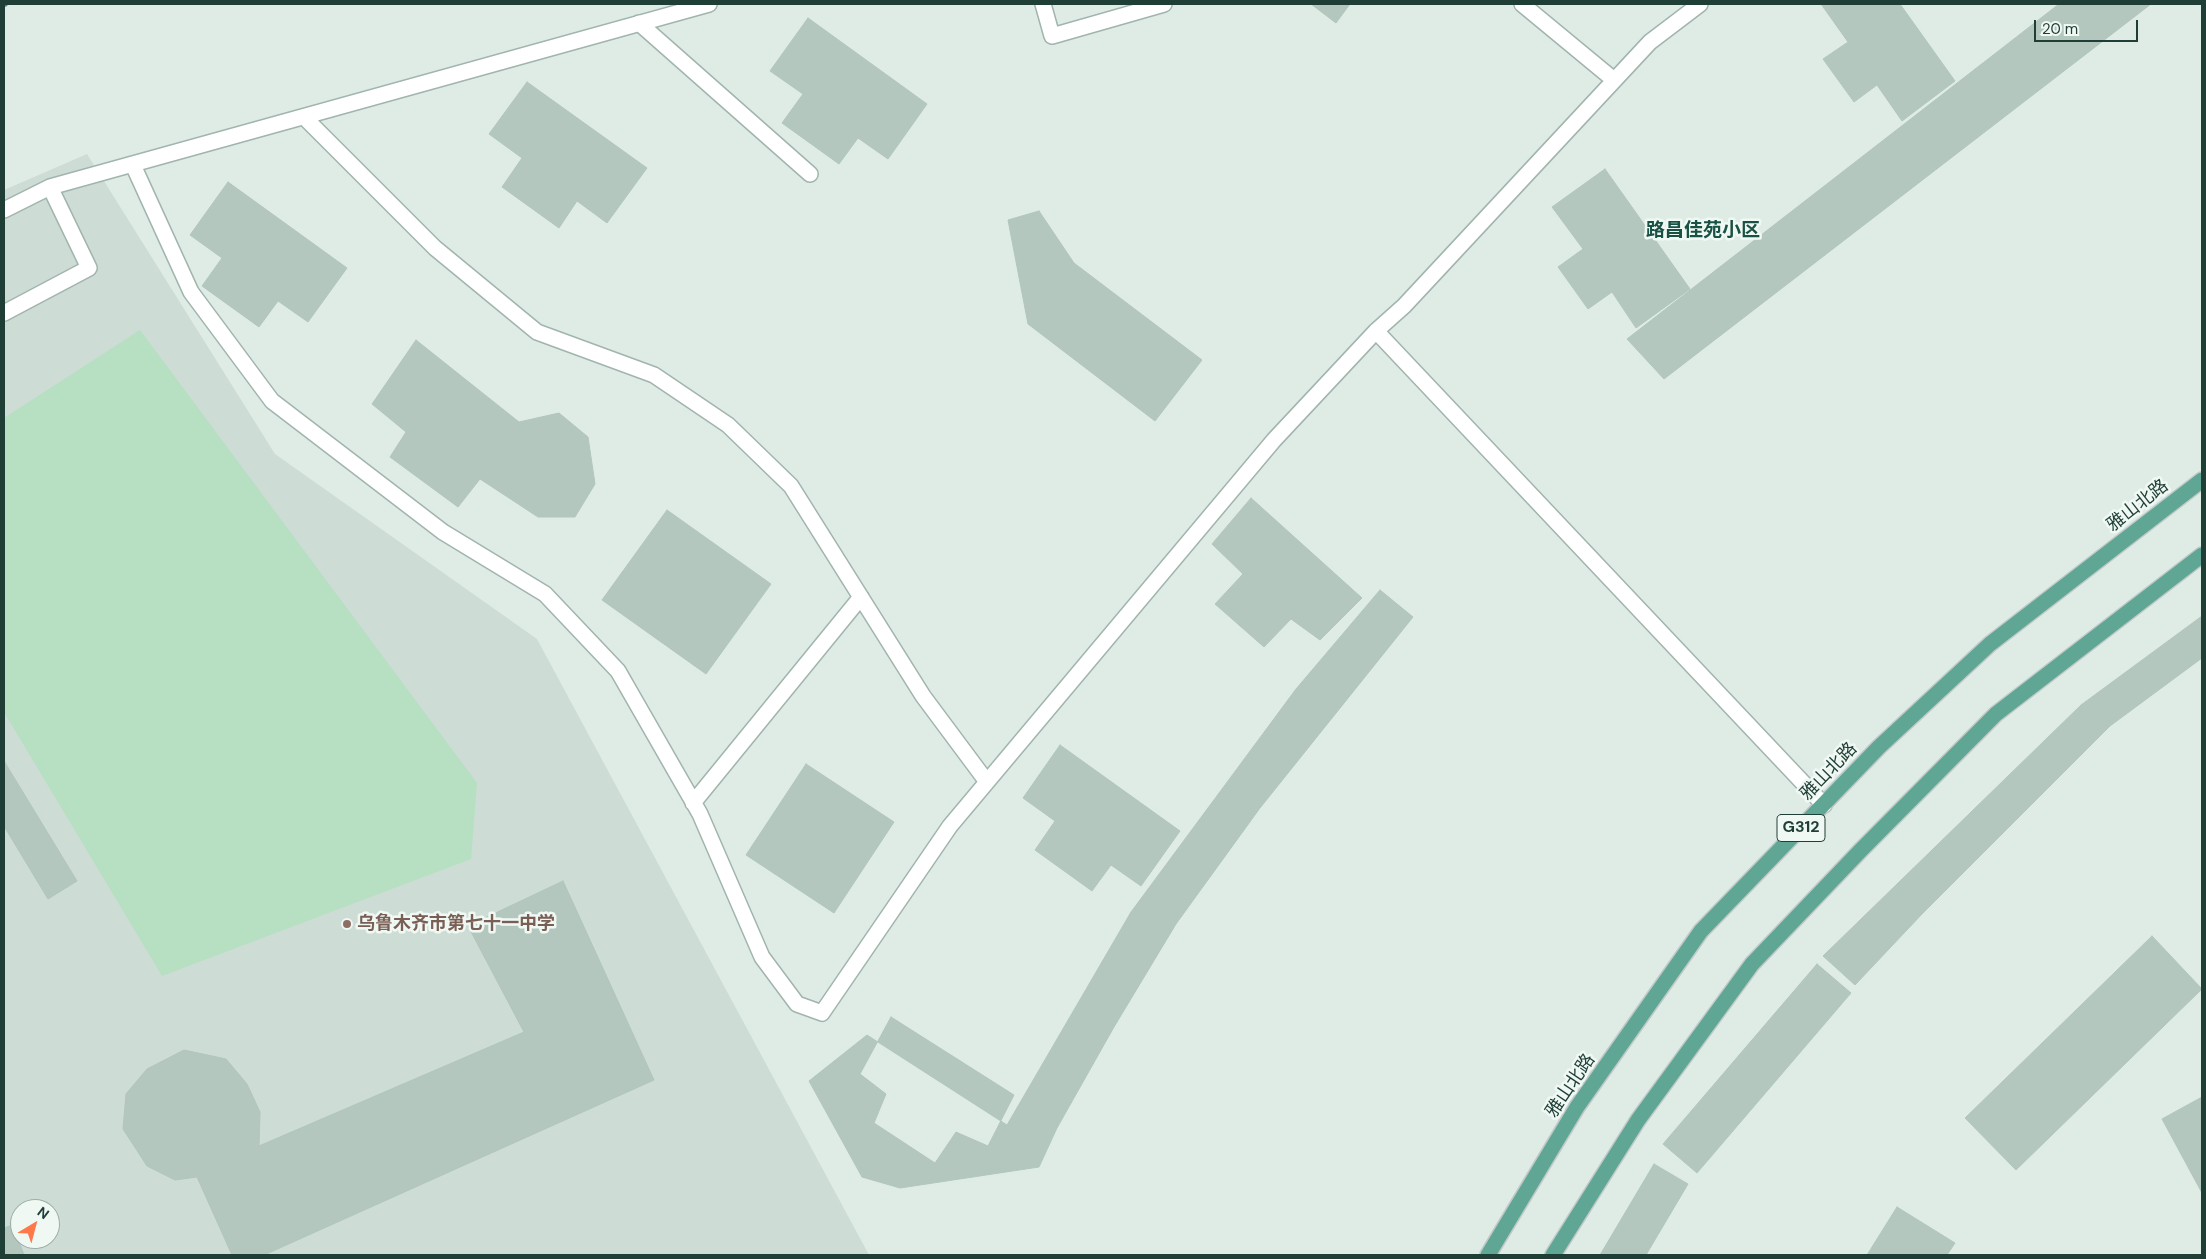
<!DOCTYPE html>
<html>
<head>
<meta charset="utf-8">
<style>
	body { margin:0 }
	#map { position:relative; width:2206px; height:1259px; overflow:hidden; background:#dfece6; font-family:"DM Sans",sans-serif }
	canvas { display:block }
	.frame { position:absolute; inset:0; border:5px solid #1e3e36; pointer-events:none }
	.north { position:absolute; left:10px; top:1199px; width:50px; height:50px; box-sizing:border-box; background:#f0f8f4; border:1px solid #9caea8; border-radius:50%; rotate:37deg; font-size:14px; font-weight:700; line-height:20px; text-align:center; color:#1e3e36 }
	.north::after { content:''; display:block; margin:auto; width:18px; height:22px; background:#ff784a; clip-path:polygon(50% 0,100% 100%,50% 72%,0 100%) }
	.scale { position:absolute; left:2034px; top:20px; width:104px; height:22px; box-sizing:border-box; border:2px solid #1e3e36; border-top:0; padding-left:6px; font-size:15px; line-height:18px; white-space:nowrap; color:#1e3e36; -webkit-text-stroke:4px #f0f8f4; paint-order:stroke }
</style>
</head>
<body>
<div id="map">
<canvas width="2206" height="1259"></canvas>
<div class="frame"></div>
<div class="north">N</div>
<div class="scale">20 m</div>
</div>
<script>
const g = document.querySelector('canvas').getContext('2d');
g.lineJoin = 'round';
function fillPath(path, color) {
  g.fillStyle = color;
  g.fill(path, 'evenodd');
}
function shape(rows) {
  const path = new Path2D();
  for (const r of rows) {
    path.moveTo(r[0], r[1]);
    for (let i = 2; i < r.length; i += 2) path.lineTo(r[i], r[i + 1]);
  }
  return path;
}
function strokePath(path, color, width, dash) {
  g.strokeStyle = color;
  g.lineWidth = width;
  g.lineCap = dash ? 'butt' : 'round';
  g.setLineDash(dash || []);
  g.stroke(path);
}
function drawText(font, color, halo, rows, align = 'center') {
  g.font = font + ' "DM Sans","Noto Sans SC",sans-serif';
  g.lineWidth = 5;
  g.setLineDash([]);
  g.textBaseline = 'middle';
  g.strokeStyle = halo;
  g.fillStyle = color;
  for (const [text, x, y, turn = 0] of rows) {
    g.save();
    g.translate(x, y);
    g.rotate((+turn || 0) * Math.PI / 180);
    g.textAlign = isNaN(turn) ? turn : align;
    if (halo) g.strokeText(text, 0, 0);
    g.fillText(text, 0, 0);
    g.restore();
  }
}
fillPath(shape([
	[87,154,275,454,537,639,869,1255,4,1255,4,190],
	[20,1209,50,1209,50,1239,20,1239]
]), '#cddcd5');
fillPath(shape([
	[140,330,477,783,471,859,162,976,4,712,4,418]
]), '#b6e0c1');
const building = shape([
	[1311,4,1350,4,1336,23,1311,4],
	[1821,4,1900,4,1955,81,1902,121,1877,85,1854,102,1823,59,1848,42,1821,4],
	[2059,4,2151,4,1664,379,1627,339,2059,4],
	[808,18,927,104,888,159,858,138,839,164,782,123,803,94,770,71,808,18],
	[527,82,647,168,607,223,577,201,559,228,502,187,522,158,489,134,527,82],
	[1605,169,1690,289,1636,328,1612,292,1588,309,1558,267,1583,249,1552,207,1605,169],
	[228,182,347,268,308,322,278,301,259,327,202,286,222,258,190,235,228,182],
	[1039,211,1074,263,1202,360,1155,421,1028,324,1008,220,1039,211],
	[416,340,519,422,559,413,588,437,595,484,575,517,538,517,480,479,458,507,390,457,406,432,372,404,416,340],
	[1251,498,1362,598,1320,640,1291,619,1264,647,1215,604,1243,574,1212,544,1251,498],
	[667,510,771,584,706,674,602,600,667,510],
	[1380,590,1413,617,1260,808,1176,924,1114,1027,1057,1128,1039,1167,900,1188,862,1177,809,1081,867,1035,1007,1125,1131,912,1296,689,1380,590],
	[2202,616,2202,658,2110,726,1923,913,1855,985,1823,956,2081,705,2202,616],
	[1060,745,1180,831,1141,886,1111,865,1092,891,1035,850,1055,821,1023,798,1060,745],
	[4,761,77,881,48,899,4,826,4,761],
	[806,764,894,822,834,913,746,855,806,764],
	[563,881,654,1080,264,1255,232,1255,197,1177,175,1180,147,1166,123,1129,126,1094,147,1069,184,1050,226,1059,247,1084,260,1112,259,1146,524,1032,468,926,563,881],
	[2152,936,2202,989,2016,1170,1965,1118,2152,936],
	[1817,964,1851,993,1697,1173,1663,1144,1817,964],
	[891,1017,1014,1095,988,1146,956,1132,935,1163,874,1123,886,1094,860,1074,891,1017],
	[2202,1097,2202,1193,2162,1119,2202,1097],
	[1654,1164,1688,1184,1646,1255,1600,1255,1654,1164],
	[1897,1207,1955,1243,1947,1255,1867,1255,1897,1207],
	[13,1225,24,1255,4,1255,4,1228,13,1225]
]);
fillPath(building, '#b4c7bf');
strokePath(building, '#b1c6be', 1);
const lane = shape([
	[1043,4,1052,36,1164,4],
	[1522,4,1614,80],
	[639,23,810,174],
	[304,117,435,248,537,332,654,375,728,425,791,486,923,696,987,782],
	[133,165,191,292,272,401,443,532,545,594,618,671,700,814,762,957,797,1004,822,1013,950,826,1274,440,1376,331,1404,306,1650,42,1700,4],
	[4,210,50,187,709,4],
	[4,313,89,268,50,187],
	[1376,331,1824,805],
	[693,803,861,597]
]);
const primary = shape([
	[1488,1255,1577,1107,1701,931,1879,747,1990,644,2202,480],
	[1553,1255,1638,1120,1752,964,1861,850,1996,714,2202,555]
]);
strokePath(lane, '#a1b4ae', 18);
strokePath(primary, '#c0c9c7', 18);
strokePath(lane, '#fff', 15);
strokePath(primary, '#5fa695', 15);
const rail = shape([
	[4,4,5,4]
]);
strokePath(rail, '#597a71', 5.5);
strokePath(rail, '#f0f8f4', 4, [11]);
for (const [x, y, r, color] of [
	[347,924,5,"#8d6e63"]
]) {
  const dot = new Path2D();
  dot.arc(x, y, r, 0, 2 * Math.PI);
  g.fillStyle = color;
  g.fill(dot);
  strokePath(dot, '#f0f8f4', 2);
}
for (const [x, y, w] of [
	[1801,828,48]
]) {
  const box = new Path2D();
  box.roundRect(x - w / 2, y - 13.5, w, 27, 4);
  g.fillStyle = '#f0f8f4';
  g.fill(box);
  strokePath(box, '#1e3e36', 1);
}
drawText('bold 16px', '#1e3e36', null, [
	["G312",1801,828]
]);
drawText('18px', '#1e3e36', '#f0f8f4', [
	["雅山北路",2138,506,-38],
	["雅山北路",1829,772,-46],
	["雅山北路",1571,1086,-56]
]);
drawText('bold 18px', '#785e54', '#f0f8f4', [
	["乌鲁木齐市第七十一中学",357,924]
], 'left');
drawText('bold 19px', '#195244', '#f0f8f4', [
	["路昌佳苑小区",1703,231]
]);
</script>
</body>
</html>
